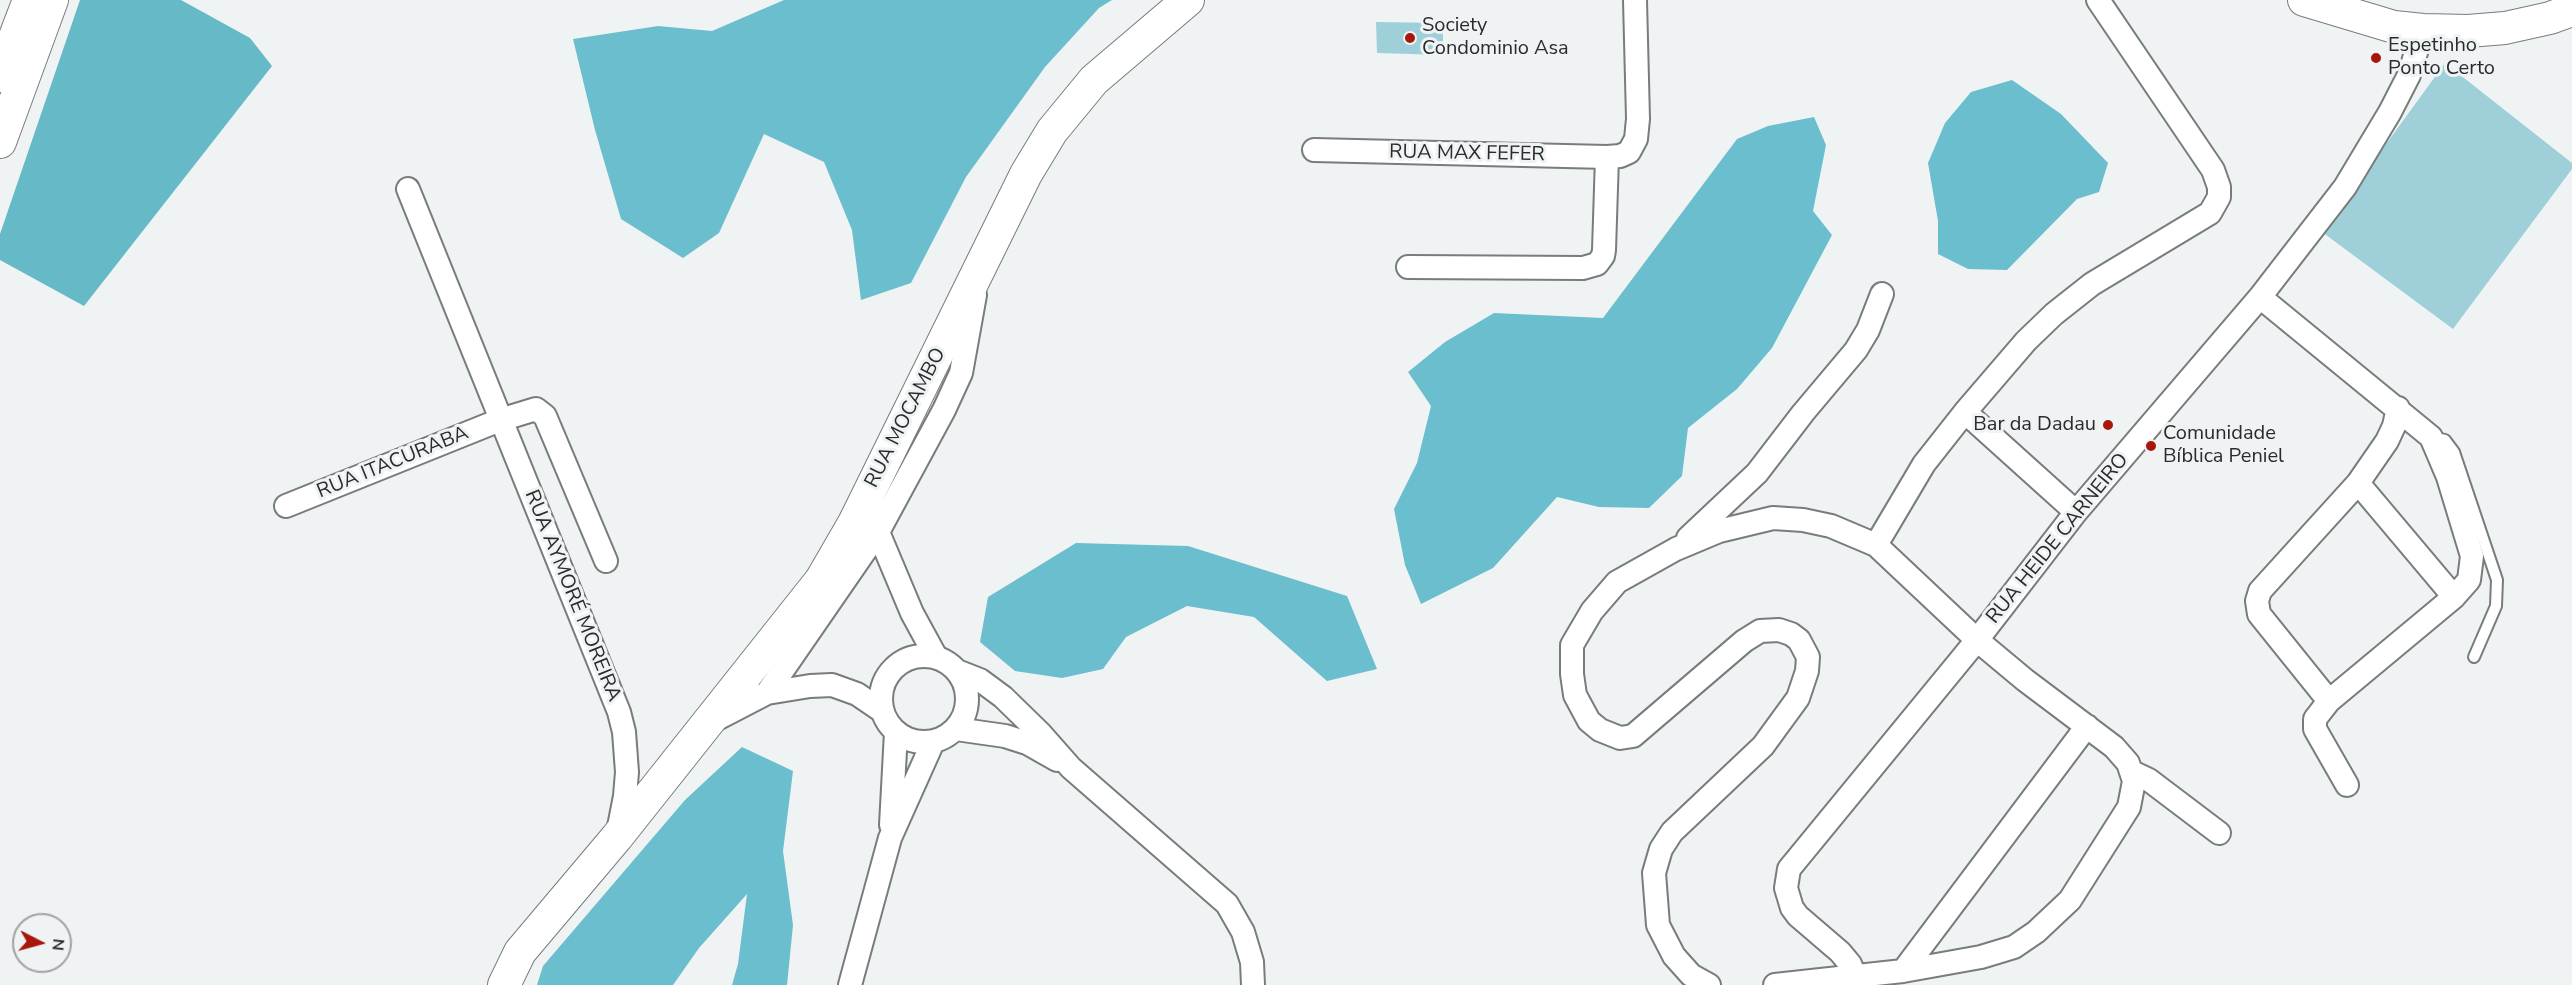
<!DOCTYPE html>
<html>
<head>
<meta charset="utf-8">
<style>
	body { margin:0 }
	#map { position:relative; width:2572px; height:985px; overflow:hidden; background:#eff3f4; font-family:"Nunito Sans",sans-serif }
	canvas { display:block }
	.north { position:absolute; left:12px; top:913px; width:60px; height:60px; box-sizing:border-box; background:#eff3f4; border:2px solid #a0a3a4; border-radius:50%; rotate:96deg; font-size:16px; font-weight:700; line-height:24px; text-align:center; color:#2a2b2c }
	.north::after { content:''; display:block; margin:auto; width:21px; height:27px; background:#a9170c; clip-path:polygon(50% 0,100% 100%,50% 72%,0 100%) }
</style>
</head>
<body>
<div id="map">
<canvas width="2572" height="985"></canvas>
<div class="north">N</div>
</div>
<script>
const g = document.querySelector('canvas').getContext('2d');
g.lineJoin = 'round';
function fillPath(path, color) {
  g.fillStyle = color;
  g.fill(path, 'evenodd');
}
function shape(rows) {
  const path = new Path2D();
  for (const r of rows) {
    if (r.length === 3) {
      path.moveTo(r[0] + r[2], r[1]);
      path.arc(r[0], r[1], r[2], 0, 2 * Math.PI);
      continue;
    }
    path.moveTo(r[0], r[1]);
    for (let i = 2; i < r.length; i += 2) path.lineTo(r[i], r[i + 1]);
  }
  return path;
}
function strokePath(path, color, width, dash) {
  g.strokeStyle = color;
  g.lineWidth = width;
  g.lineCap = dash ? 'butt' : 'round';
  g.setLineDash(dash || []);
  g.stroke(path);
}
function drawText(font, color, halo, rows, align = 'center') {
  g.font = font + ' "Nunito Sans",sans-serif';
  g.lineWidth = 6;
  g.setLineDash([]);
  g.textBaseline = 'middle';
  g.strokeStyle = halo;
  g.fillStyle = color;
  for (const [text, x, y, turn = 0] of rows) {
    g.save();
    g.translate(x, y);
    g.rotate((+turn || 0) * Math.PI / 180);
    g.textAlign = isNaN(turn) ? turn : align;
    if (halo) g.strokeText(text, 0, 0);
    g.fillText(text, 0, 0);
    g.restore();
  }
}
fillPath(shape([
	[1376,22,1443,23,1443,55,1377,53],
	[2445,63,2572,163,2572,169,2453,329,2322,232]
]), '#9fd0d9');
fillPath(shape([
	[784,0,1112,0,1099,8,1045,67,966,177,911,283,861,300,852,230,824,162,764,134,719,233,683,258,621,219,595,130,573,39,658,26,712,31],
	[2012,80,2061,114,2108,163,2099,192,2077,199,2007,270,1968,269,1938,254,1938,221,1928,163,1945,123,1971,92],
	[1814,117,1826,145,1813,211,1832,235,1772,348,1737,389,1688,428,1682,476,1649,508,1599,507,1557,497,1493,568,1421,604,1405,565,1394,509,1417,463,1431,406,1408,372,1445,342,1494,313,1603,318,1737,139,1768,126],
	[1076,543,1188,546,1347,596,1377,669,1327,681,1254,617,1187,606,1126,637,1103,669,1062,678,1015,671,980,642,988,597],
	[742,747,793,771,783,851,793,925,787,985,732,985,738,964,747,894,699,948,673,985,537,985,543,966,685,800]
]), '#6bbecd');
fillPath(shape([
	[80,0,181,0,250,38,272,66,84,306,0,260,0,234]
]), '#66b9c7');
const service = shape([
	[2431,437,2445,440,2454,452,2497,580,2496,606,2474,657]
]);
const minor = shape([
	[1314,150,1607,157,1620,156,1629,152,1636,139,1638,119,1635,0],
	[408,189,619,712,624,732,627,772,625,796,618,832],
	[1408,267,1583,268,1597,264,1603,256,1604,250,1607,157],
	[2260,297,2431,437,2448,477,2472,556,2469,580,2454,597,2329,701,2315,719,2315,729,2347,785],
	[1965,412,2076,512],
	[2358,483,2454,597],
	[286,506,500,420,536,409,545,416,606,561],
	[878,532,912,613,936,657],
	[1688,538,1757,473,1803,413,1856,350,1868,330,1882,294],
	[1876,545,1924,464,1965,412,2026,341,2054,314,2092,284,2210,213,2219,197,2219,187,2213,170,2098,0],
	[924,699,43],
	[957,671,980,680,1003,697,1041,734,1071,768,1227,904,1243,932,1252,962,1253,985],
	[767,693,878,532,944,410,961,373,975,295],
	[2329,701,2259,614,2257,601,2260,591,2358,483,2387,441,2394,426,2398,408],
	[715,720,767,693,810,686,832,685,857,694,882,711],
	[956,729,1005,736,1027,743,1057,760],
	[2132,772,2149,780,2219,833],
	[891,825,896,732],
	[1903,971,2087,726],
	[1855,976,1850,964,1840,952,1798,916,1792,908,1786,888,1789,869,1977,640,2076,512,2260,297,2345,187,2390,112,2409,75,2423,30],
	[850,985,890,838,933,742],
	[1709,985,1691,975,1674,956,1658,925,1654,873,1661,849,1672,832,1763,746,1798,698,1807,671,1808,657,1799,640,1791,634,1779,630,1760,631,1744,641,1633,736,1620,738,1600,730,1589,721,1575,695,1572,674,1572,645,1592,611,1617,582,1676,549,1719,531,1773,518,1803,520,1831,526,1876,545,1977,640,2025,680,2114,747,2128,763,2134,781,2129,807,2070,900,2036,932,2014,947,1981,957,1903,971,1775,985]
]);
const secondary = shape([
	[2304,0,2394,27,2423,30,2468,31,2505,28,2550,18,2572,10],
	[0,76,29,0],
	[0,142,52,0],
	[504,985,520,952,617,837,821,580,854,523,1026,174,1052,131,1094,80,1188,0]
]);
strokePath(service, '#787c7c', 14);
strokePath(minor, '#787c7c', 26);
strokePath(secondary, '#787c7c', 34);
strokePath(service, '#fff', 10);
strokePath(minor, '#fff', 22);
strokePath(secondary, '#fff', 32);
for (const [x, y, r, color] of [
	[1410,38,6,"#a9170c"],
	[2376,58,6,"#a9170c"],
	[2108,425,6,"#a9170c"],
	[2151,446,6,"#a9170c"]
]) {
  const dot = new Path2D();
  dot.arc(x, y, r, 0, 2 * Math.PI);
  g.fillStyle = color;
  g.fill(dot);
  strokePath(dot, '#eff3f4', 2);
}
drawText('20px', '#2a2b2c', '#eff3f4', [
	["Society",1422,26],
	["Condominio Asa",1422,49],
	["Espetinho",2388,46],
	["Ponto Certo",2388,69],
	["Bar da Dadau",2096,425,"right"],
	["Comunidade",2163,434],
	["Bíblica Peniel",2163,457]
], 'left');
drawText('20px', '#2a2b2c', '#eff3f4', [
	["RUA MAX FEFER",1467,154,1],
	["RUA MOCAMBO",906,418,-63],
	["RUA ITACURABA",393,463,-22],
	["RUA HEIDE CARNEIRO",2058,539,-51],
	["RUA AYMORÉ MOREIRA",572,596,68]
]);
</script>
</body>
</html>
